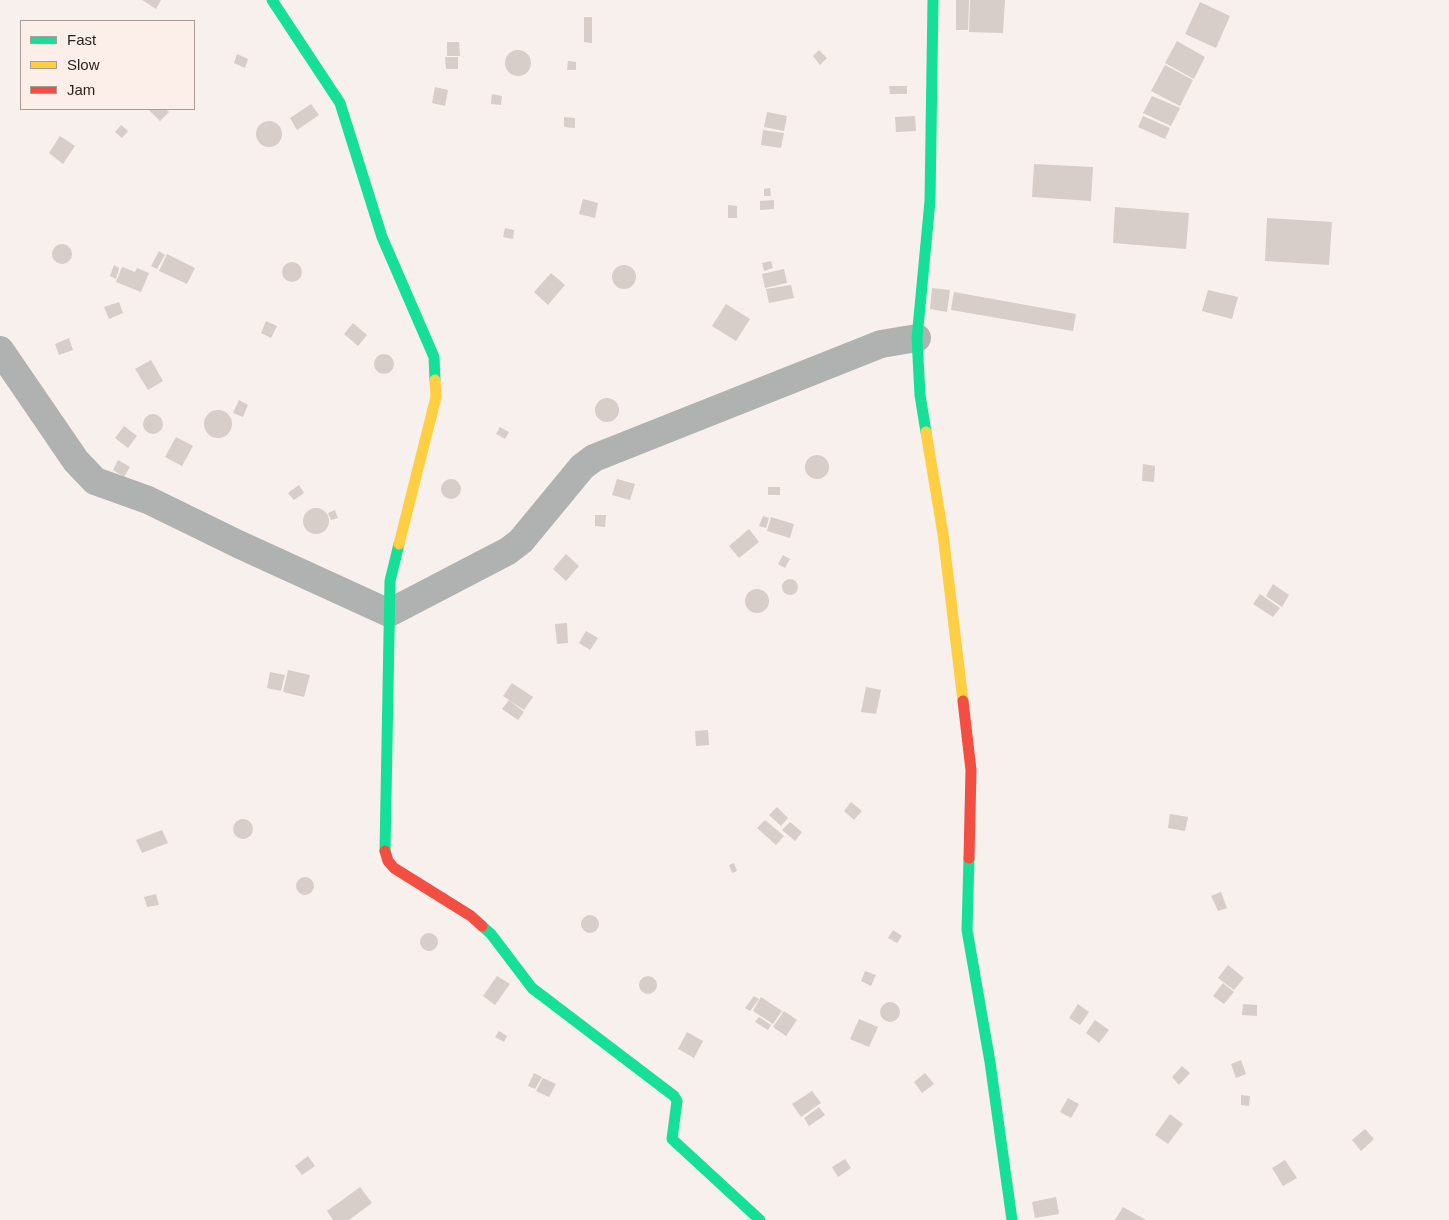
<!DOCTYPE html>
<html>
<head>
<meta charset="utf-8">
<style>
	body { margin:0 }
	#map { position:relative; width:1449px; height:1220px; overflow:hidden; background:#f8f0ed; font-family:Helvetica,sans-serif }
	canvas { display:block }
	.legend { position:absolute; left:20px; top:20px; width:175px; height:90px; box-sizing:border-box; background:#fcefe9; border:1px solid #a89c96; margin:0; padding:6px 9px; list-style:none; font-size:15px; color:#2b1f1a }
	.legend li { display:flex; align-items:center; gap:10px; height:25px }
	.legend b { width:25px; border:1px solid #a89c96 }
</style>
</head>
<body>
<div id="map">
<canvas width="1449" height="1220"></canvas>
<ul class="legend">
<li><b style="height:6px;background:#16e098"></b>Fast</li>
<li><b style="height:6px;background:#ffcf43"></b>Slow</li>
<li><b style="height:6px;background:#f24e42"></b>Jam</li>
</ul>
</div>
<script>
const g = document.querySelector('canvas').getContext('2d');
g.lineJoin = 'round';
function fillPath(path, color) {
  g.fillStyle = color;
  g.fill(path, 'evenodd');
}
function shape(rows) {
  const path = new Path2D();
  for (const r of rows) {
    if (r.length === 3) {
      path.moveTo(r[0] + r[2], r[1]);
      path.arc(r[0], r[1], r[2], 0, 2 * Math.PI);
      continue;
    }
    path.moveTo(r[0], r[1]);
    for (let i = 2; i < r.length; i += 2) path.lineTo(r[i], r[i + 1]);
  }
  return path;
}
function strokePath(path, color, width, dash) {
  g.strokeStyle = color;
  g.lineWidth = width;
  g.lineCap = dash ? 'butt' : 'round';
  g.setLineDash(dash || []);
  g.stroke(path);
}
fillPath(shape([
	[142,0,161,0,156,9],
	[956,0,969,0,968,30,956,30],
	[970,0,1005,0,1003,33,969,32],
	[1200,2,1230,16,1216,48,1185,34],
	[584,17,592,17,592,43,584,42],
	[1177,41,1205,57,1194,79,1165,63],
	[447,42,459,42,460,56,447,56],
	[518,63,13],
	[819,50,827,58,820,65,813,56],
	[237,54,248,59,245,68,234,63],
	[445,57,458,57,458,69,446,69],
	[568,61,576,62,576,70,567,70],
	[1165,65,1193,80,1180,106,1151,91],
	[889,86,907,86,907,94,890,94],
	[435,87,448,90,445,106,432,103],
	[492,94,502,96,501,105,491,104],
	[1152,96,1180,108,1171,126,1143,113],
	[311,104,319,115,297,130,290,118],
	[148,109,166,109,169,112,160,121],
	[767,112,787,116,784,131,764,127],
	[915,116,916,131,896,132,895,117],
	[1143,116,1170,128,1165,139,1138,127],
	[564,117,575,118,575,128,564,127],
	[269,134,13],
	[121,125,128,131,122,138,115,132],
	[763,130,784,133,781,148,761,145],
	[60,136,75,146,63,164,49,153],
	[1034,164,1093,167,1091,201,1032,197],
	[770,188,771,196,764,196,764,189],
	[583,199,598,203,595,218,579,214],
	[774,200,774,209,760,210,760,201],
	[728,205,737,206,737,218,728,218],
	[1115,207,1189,213,1186,249,1113,243],
	[1267,218,1332,222,1329,265,1265,261],
	[505,228,514,230,513,239,503,237],
	[62,254,10],
	[159,251,165,255,157,269,151,266],
	[167,254,195,268,187,284,159,271],
	[771,261,773,268,764,271,762,263],
	[292,272,10],
	[624,277,12],
	[114,265,119,268,116,279,110,276],
	[122,267,135,272,137,268,149,273,141,292,116,282],
	[784,269,787,283,765,288,762,274],
	[551,273,565,285,548,305,534,292],
	[791,285,794,298,769,303,766,289],
	[932,288,950,290,947,312,930,309],
	[1208,290,1238,297,1232,319,1202,311],
	[954,292,1076,314,1073,331,951,310],
	[119,302,123,313,109,319,104,307],
	[726,304,750,319,736,341,712,326],
	[266,321,277,326,271,338,261,333],
	[353,323,367,335,358,346,344,334],
	[69,338,73,350,59,355,55,344],
	[384,364,10],
	[151,360,163,381,148,390,135,369],
	[607,410,12],
	[239,400,248,405,243,417,233,413],
	[218,424,14],
	[153,424,10],
	[124,426,137,436,128,448,115,438],
	[500,427,509,432,505,439,496,434],
	[176,437,193,446,182,466,165,457],
	[817,467,12],
	[118,460,130,467,124,477,113,470],
	[1143,464,1155,466,1154,482,1142,481],
	[451,489,10],
	[617,479,635,484,630,500,612,495],
	[299,485,304,493,294,500,288,493],
	[768,487,780,487,780,495,768,495],
	[316,521,13],
	[335,510,338,518,331,520,328,513],
	[595,515,606,515,605,527,595,526],
	[763,516,769,518,766,528,759,526],
	[771,517,794,524,790,538,767,531],
	[749,529,759,542,739,558,729,546],
	[566,554,579,566,566,581,553,569],
	[783,555,790,559,785,568,778,564],
	[790,587,8],
	[1273,584,1289,595,1282,607,1266,596],
	[757,601,12],
	[1260,594,1280,608,1273,617,1253,604],
	[567,623,568,643,557,644,555,624],
	[586,631,598,638,590,650,579,643],
	[288,670,310,675,304,697,283,692],
	[270,672,285,675,281,691,267,688],
	[512,683,533,697,524,710,503,696],
	[866,687,881,690,876,714,861,712],
	[509,700,524,712,518,720,502,709],
	[708,730,709,745,696,746,695,731],
	[851,802,862,811,854,820,844,811],
	[777,807,788,818,781,826,769,815],
	[1170,814,1188,817,1185,831,1168,828],
	[243,829,10],
	[765,820,784,836,776,845,757,828],
	[790,822,802,832,795,841,782,830],
	[162,830,168,843,142,853,136,840],
	[734,863,737,871,732,873,729,865],
	[305,886,9],
	[1221,892,1227,908,1218,911,1211,896],
	[156,894,159,905,147,907,144,897],
	[590,924,9],
	[893,930,902,936,897,943,888,938],
	[429,942,9],
	[1228,965,1244,978,1234,990,1218,978],
	[865,971,876,975,871,986,861,981],
	[648,985,9],
	[497,976,510,984,495,1005,483,996],
	[1223,983,1234,992,1224,1004,1213,996],
	[754,996,759,999,750,1011,745,1008],
	[761,997,782,1011,773,1024,753,1011],
	[890,1012,10],
	[1078,1004,1089,1012,1080,1025,1069,1018],
	[1243,1004,1257,1005,1257,1016,1242,1015],
	[784,1011,797,1020,786,1036,773,1027],
	[759,1017,771,1025,768,1030,755,1022],
	[859,1019,878,1027,869,1047,850,1039],
	[1095,1020,1109,1030,1099,1043,1086,1033],
	[499,1031,507,1036,504,1042,495,1037],
	[687,1032,703,1041,694,1058,678,1049],
	[1241,1060,1246,1074,1236,1078,1231,1064],
	[1182,1066,1190,1073,1179,1085,1172,1077],
	[534,1073,542,1077,535,1089,528,1086],
	[925,1073,934,1084,922,1093,914,1082],
	[543,1078,556,1084,549,1097,536,1091],
	[812,1091,821,1103,801,1117,792,1104],
	[1241,1095,1250,1096,1249,1106,1241,1105],
	[1068,1098,1079,1104,1071,1118,1060,1112],
	[819,1107,825,1115,809,1126,804,1118],
	[1170,1114,1183,1124,1168,1144,1155,1135],
	[1365,1129,1374,1139,1361,1151,1352,1140],
	[308,1156,315,1166,302,1175,295,1166],
	[845,1159,851,1168,838,1177,832,1167],
	[1285,1160,1297,1178,1283,1186,1272,1168],
	[360,1187,372,1203,349,1220,333,1220,327,1211],
	[1056,1197,1059,1214,1035,1218,1032,1202],
	[1123,1207,1146,1220,1115,1220]
]), '#d7cdc9');
strokePath(shape([
	[0,350,76,461,95,481,148,500,238,544,389,613,508,551,521,541,582,467,594,458,881,344,917,338]
]), '#b0b2b1', 28);
strokePath(shape([
	[272,0,340,103,382,237,434,357,435,380],
	[926,432,920,395,917,338,930,201,933,0],
	[385,851,390,581,399,544],
	[969,858,967,930,990,1062,1012,1220],
	[482,926,491,934,532,988,674,1096,677,1101,672,1139,760,1220]
]), '#16e098', 11);
strokePath(shape([
	[926,432,943,534,963,701],
	[399,544,436,397,435,380]
]), '#ffcf43', 11);
strokePath(shape([
	[963,701,971,770,969,858],
	[385,851,388,861,394,868,471,916,482,926]
]), '#f24e42', 11);
</script>
</body>
</html>
